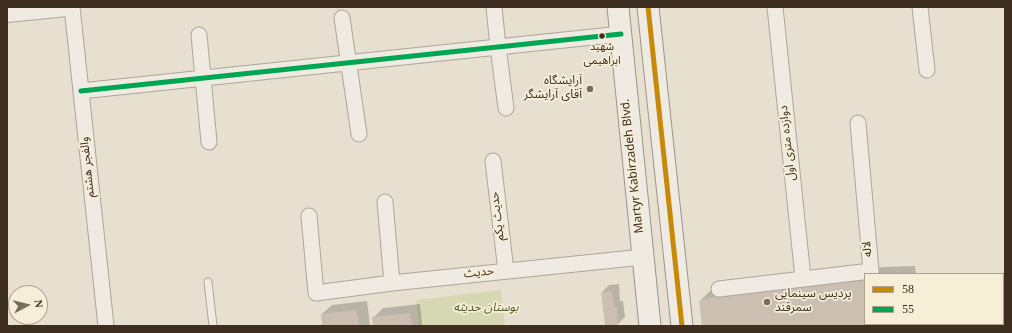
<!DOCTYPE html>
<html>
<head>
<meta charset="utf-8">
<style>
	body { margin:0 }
	#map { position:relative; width:1012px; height:333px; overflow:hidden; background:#e7e0d1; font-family:Georgia,serif }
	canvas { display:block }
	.frame { position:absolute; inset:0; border:8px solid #3d2e20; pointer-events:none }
	.legend { position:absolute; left:864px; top:273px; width:140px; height:52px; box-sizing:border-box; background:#f7eed8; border:1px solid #ada18e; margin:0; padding:5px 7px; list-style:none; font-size:12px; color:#3d2e20 }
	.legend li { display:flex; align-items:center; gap:8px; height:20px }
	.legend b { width:20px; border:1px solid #ada18e }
	.north { position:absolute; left:8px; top:285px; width:40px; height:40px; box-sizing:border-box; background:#f7eed8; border:1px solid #ada18e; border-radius:50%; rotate:83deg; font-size:11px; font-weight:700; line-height:16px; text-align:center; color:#3d2e20 }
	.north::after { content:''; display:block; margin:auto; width:14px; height:18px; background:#786c5e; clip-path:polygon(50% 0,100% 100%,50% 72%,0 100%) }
</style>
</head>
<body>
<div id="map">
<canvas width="1012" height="333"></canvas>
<div class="frame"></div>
<ul class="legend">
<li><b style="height:5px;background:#c88808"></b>58</li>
<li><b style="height:5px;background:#00a651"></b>55</li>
</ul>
<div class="north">N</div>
</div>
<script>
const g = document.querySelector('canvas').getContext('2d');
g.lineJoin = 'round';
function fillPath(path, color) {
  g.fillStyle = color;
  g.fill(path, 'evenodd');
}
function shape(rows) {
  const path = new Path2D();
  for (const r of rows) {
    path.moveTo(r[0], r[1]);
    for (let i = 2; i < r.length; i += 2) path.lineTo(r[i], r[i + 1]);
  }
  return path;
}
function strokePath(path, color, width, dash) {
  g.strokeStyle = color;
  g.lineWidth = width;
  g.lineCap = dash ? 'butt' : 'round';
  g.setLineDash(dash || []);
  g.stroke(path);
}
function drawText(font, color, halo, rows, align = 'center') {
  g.font = font + ' Georgia,"Noto Sans Arabic",serif';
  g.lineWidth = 3.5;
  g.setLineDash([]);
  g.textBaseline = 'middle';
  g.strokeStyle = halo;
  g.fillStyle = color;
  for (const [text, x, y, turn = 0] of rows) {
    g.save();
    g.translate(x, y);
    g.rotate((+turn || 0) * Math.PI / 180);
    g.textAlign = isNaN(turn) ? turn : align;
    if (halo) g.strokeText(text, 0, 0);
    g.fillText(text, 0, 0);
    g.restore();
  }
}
fillPath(shape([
	[501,290,505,326,419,326,416,300]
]), '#d6d7b3');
fillPath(shape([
	[915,266,916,274,865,274,865,324,921,324,921,326,703,326,700,301,712,289,883,267],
	[619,284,620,301,623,301,625,317,618,324,602,292,609,285],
	[367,301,370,326,323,326,322,314,332,305],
	[420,304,422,326,374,326,373,318,383,308]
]), '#0003');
fillPath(shape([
	[865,279,865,324,907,324,908,326,702,326,699,301,722,295,807,286],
	[612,291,614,308,617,307,618,325,605,326,601,292],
	[357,310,359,326,322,326,321,314],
	[410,313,412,326,373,326,372,317]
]), '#cbbfb2');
const service = shape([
	[208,282,213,326]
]);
const minor = shape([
	[72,7,106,326],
	[494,7,498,47,506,108],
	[775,7,803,278],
	[920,7,927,70],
	[342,18,359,134],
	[199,35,209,142],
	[81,91,621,34],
	[493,161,506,271],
	[385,202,392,283],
	[309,216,316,293,392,283,643,257],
	[719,289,871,271,858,123]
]);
const tertiary = shape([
	[7,13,67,7]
]);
const secondary = shape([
	[618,7,650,326],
	[648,7,682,326]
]);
strokePath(service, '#ada599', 9);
strokePath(minor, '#ada599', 17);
strokePath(tertiary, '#ada599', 20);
strokePath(secondary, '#9c958a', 23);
strokePath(service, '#efebe3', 7);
strokePath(minor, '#efebe3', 15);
strokePath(tertiary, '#efebe3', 18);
strokePath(secondary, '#efebe3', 21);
strokePath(shape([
	[648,7,682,326]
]), '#c88808', 5);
strokePath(shape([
	[81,91,621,34]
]), '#00a651', 5);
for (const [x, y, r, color] of [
	[602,36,3.5,"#3d2e20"],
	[590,89,4,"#786c5e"],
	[767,302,4,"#786c5e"]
]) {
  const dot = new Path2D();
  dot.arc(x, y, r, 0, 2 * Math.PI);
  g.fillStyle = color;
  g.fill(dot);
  strokePath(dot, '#f7eed8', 1.5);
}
drawText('11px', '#3d2e20', '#f7eed8', [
	["شهید",602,48],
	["ابراهیمی",602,62]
]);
drawText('12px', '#3d2e20', '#f7eed8', [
	["آرایشگاه",582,82],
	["آقای آرایشگر",582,96],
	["پردیس سینمایی",775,295,"left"],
	["سمرقند",775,309,"left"]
], 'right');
drawText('12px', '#3d2e20', '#f7eed8', [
	["دوازده متری اول",789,143,-96],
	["Martyr Kabirzadeh Blvd.",634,166,-96],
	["والفجر هشتم",89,167,-96],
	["حدیث یکم",499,216,-97],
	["لاله",869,249,-95],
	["حدیث",479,274,-6]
]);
drawText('italic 12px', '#4d5a26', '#f7eed8', [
	["بوستان حدیثه",486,309]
]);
</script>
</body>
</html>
